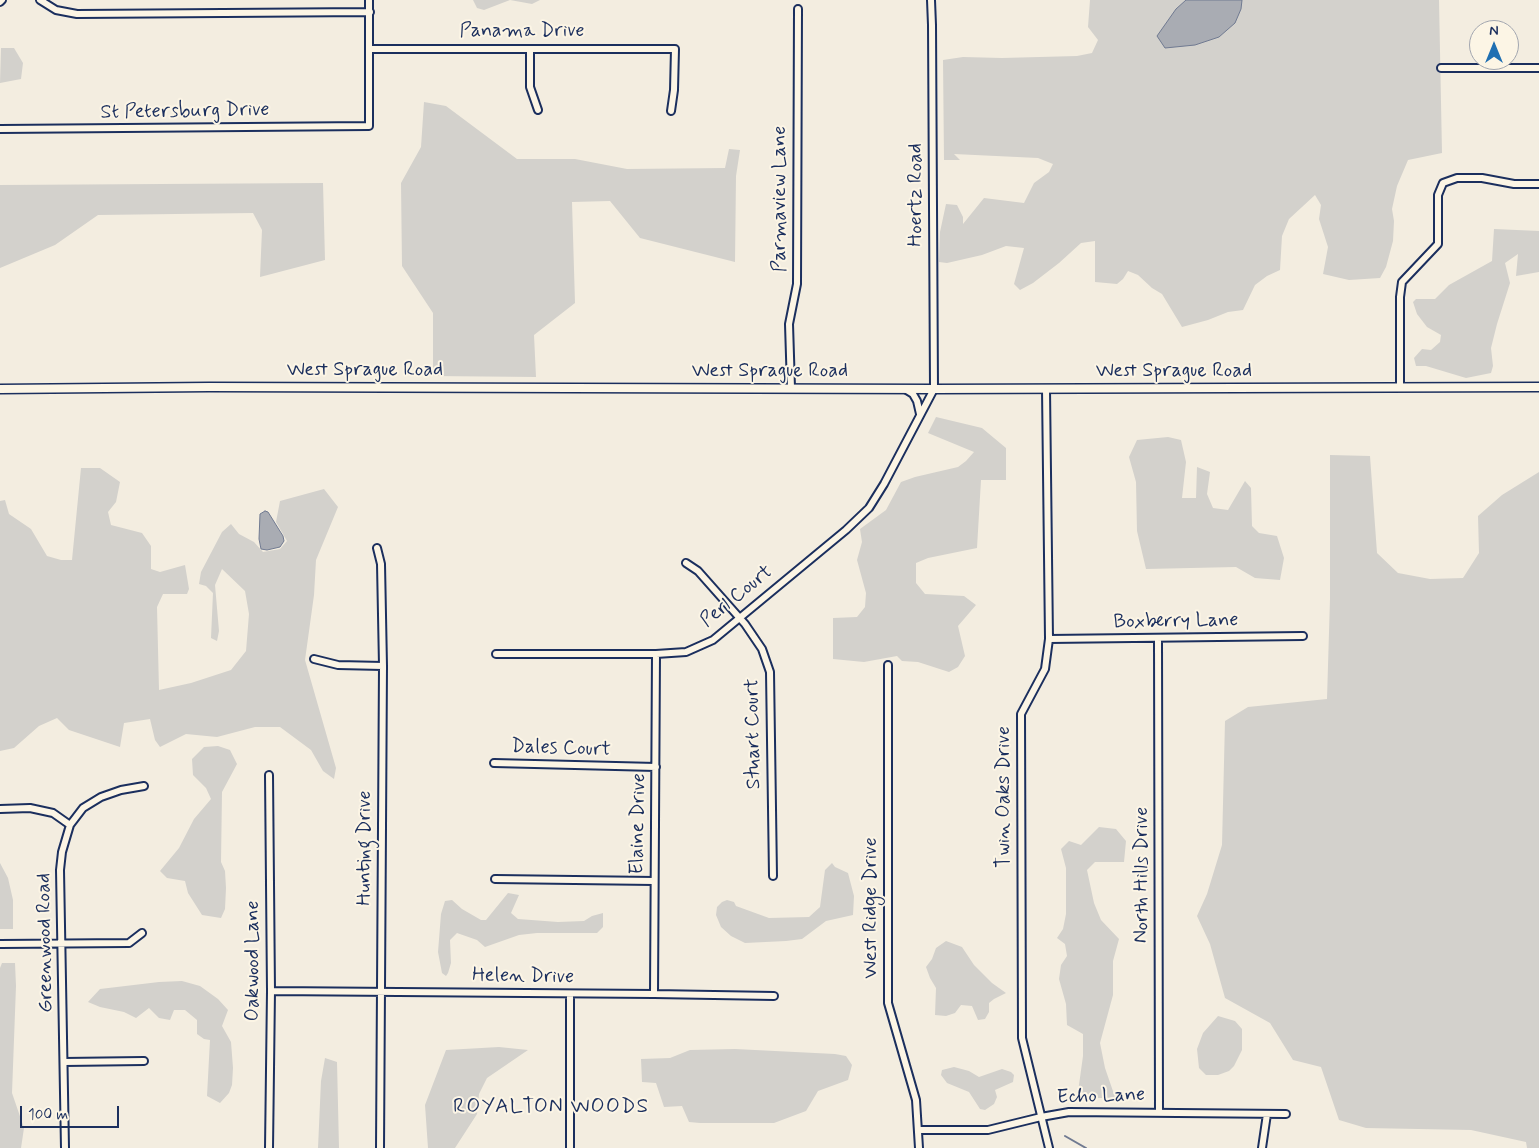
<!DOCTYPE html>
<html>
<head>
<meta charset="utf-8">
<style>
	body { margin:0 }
	#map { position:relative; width:1539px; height:1148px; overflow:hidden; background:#f3ede0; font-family:Mynerve,sans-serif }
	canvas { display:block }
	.north { position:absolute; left:1469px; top:20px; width:50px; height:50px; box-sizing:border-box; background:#fcf5e5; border:1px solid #a2a6af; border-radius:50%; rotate:0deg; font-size:14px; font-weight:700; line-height:20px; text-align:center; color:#1b2f5e }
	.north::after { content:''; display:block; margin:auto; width:18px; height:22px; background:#1f6fb2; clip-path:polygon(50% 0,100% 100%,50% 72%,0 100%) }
	.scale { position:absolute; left:20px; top:1106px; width:99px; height:22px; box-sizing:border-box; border:2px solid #1b2f5e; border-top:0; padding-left:6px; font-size:15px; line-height:18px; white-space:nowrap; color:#1b2f5e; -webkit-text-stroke:4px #fcf5e5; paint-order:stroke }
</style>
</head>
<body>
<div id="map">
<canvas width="1539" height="1148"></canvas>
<div class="north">N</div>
<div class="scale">100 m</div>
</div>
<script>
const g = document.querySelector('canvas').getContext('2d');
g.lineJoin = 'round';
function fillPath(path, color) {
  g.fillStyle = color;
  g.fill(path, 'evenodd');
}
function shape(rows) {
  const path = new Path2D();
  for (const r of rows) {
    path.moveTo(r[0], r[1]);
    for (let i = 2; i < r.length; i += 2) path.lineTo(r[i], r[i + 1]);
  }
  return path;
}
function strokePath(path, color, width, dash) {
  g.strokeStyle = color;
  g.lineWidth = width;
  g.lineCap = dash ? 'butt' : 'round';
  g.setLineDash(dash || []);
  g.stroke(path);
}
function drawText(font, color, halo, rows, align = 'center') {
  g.font = font + ' Mynerve,sans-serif';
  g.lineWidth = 4;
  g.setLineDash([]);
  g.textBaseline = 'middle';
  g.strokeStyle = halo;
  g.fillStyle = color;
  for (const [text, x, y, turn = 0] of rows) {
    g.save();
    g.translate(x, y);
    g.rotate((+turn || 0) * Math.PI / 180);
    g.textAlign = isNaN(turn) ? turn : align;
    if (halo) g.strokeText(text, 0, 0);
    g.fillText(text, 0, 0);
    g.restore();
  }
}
fillPath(shape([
	[473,0,540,0,532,4,510,0,484,10,477,8],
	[1090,0,1439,0,1442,153,1408,160,1397,186,1392,209,1394,221,1393,241,1386,267,1380,278,1349,280,1323,274,1328,247,1319,219,1321,205,1315,195,1289,219,1282,236,1280,270,1267,276,1255,285,1243,310,1228,312,1208,320,1182,327,1162,294,1152,288,1138,275,1128,271,1123,279,1117,284,1095,282,1095,241,1081,243,1059,263,1033,283,1020,290,1014,284,1024,248,1006,246,982,255,947,263,939,262,940,232,946,204,957,205,963,217,963,224,984,198,1024,203,1034,183,1049,172,1053,164,1038,158,954,154,960,160,944,160,943,60,963,57,1002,58,1077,56,1092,53,1098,40,1088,27],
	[1,48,14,48,23,63,21,79,0,83],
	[424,102,446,106,517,159,575,159,627,169,725,168,729,149,740,150,736,176,735,262,640,238,610,201,572,202,575,303,534,335,536,377,433,376,433,313,402,266,401,183,421,147],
	[323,183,325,260,260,277,262,230,253,213,98,215,55,245,0,268,0,185],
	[1494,229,1539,231,1539,272,1516,276,1518,254,1505,263,1510,283,1497,324,1491,348,1493,366,1491,373,1466,378,1426,366,1416,366,1414,358,1422,349,1431,350,1440,342,1441,335,1427,327,1417,314,1413,302,1416,299,1435,299,1449,285,1492,261],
	[936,417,982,428,1006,448,1006,480,981,480,977,548,928,558,916,563,916,583,925,594,964,596,976,605,958,626,965,656,958,667,949,672,918,662,902,661,897,656,864,662,833,659,833,618,857,617,865,607,866,593,857,560,862,542,860,529,886,510,901,482,915,477,958,467,966,461,974,452,928,433],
	[1168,437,1181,440,1186,462,1182,498,1196,498,1197,467,1210,472,1207,494,1213,508,1228,510,1245,481,1251,488,1252,526,1259,533,1277,536,1284,558,1280,580,1255,578,1236,567,1146,569,1137,531,1136,482,1129,457,1137,440],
	[1330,455,1370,456,1377,553,1398,573,1430,579,1463,578,1479,553,1478,516,1502,495,1539,472,1539,1148,1527,1148,1526,1142,1471,1130,1366,1128,1339,1120,1321,1067,1293,1060,1270,1023,1225,998,1210,944,1197,916,1207,894,1222,845,1225,721,1248,707,1327,699,1330,599],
	[81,468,100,468,120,482,116,502,108,512,111,525,142,533,151,546,151,569,160,572,185,565,189,589,187,594,163,594,157,607,159,690,191,683,231,670,246,651,249,614,245,591,222,569,215,585,219,631,217,641,211,638,213,593,206,586,199,584,201,572,222,532,231,524,239,534,254,542,263,552,280,549,287,541,276,522,280,501,324,489,338,507,316,560,314,595,305,660,336,768,334,779,323,771,311,750,280,727,255,727,217,737,186,734,160,747,155,740,150,719,124,723,120,747,69,730,57,718,39,726,14,748,0,751,0,501,5,500,9,514,31,529,47,556,61,560,72,560],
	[218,746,230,750,237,764,222,792,221,862,225,871,226,888,225,909,221,918,202,915,188,893,185,881,167,878,160,871,179,848,194,819,211,799,206,788,193,775,192,759,204,747],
	[1099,827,1116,829,1126,841,1124,862,1095,862,1087,870,1094,903,1101,920,1119,939,1113,961,1113,995,1100,1043,1105,1068,1115,1097,1106,1098,1089,1098,1078,1092,1083,1056,1083,1034,1067,1025,1066,1004,1059,979,1061,965,1067,956,1065,944,1057,938,1063,929,1066,914,1066,868,1061,849,1069,841,1081,845],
	[0,863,8,878,13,900,13,929,0,929],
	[832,863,835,867,848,873,854,896,853,915,826,921,802,939,786,941,745,943,731,936,721,927,716,915,717,907,722,902,727,900,734,902,736,906,769,918,809,917,820,907,825,870],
	[508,893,519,895,511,913,518,919,558,922,584,921,592,916,603,913,603,927,597,933,537,933,519,935,485,947,477,940,457,933,450,940,451,963,448,973,446,976,442,973,438,952,441,914,445,901,452,900,462,909,481,920,486,920],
	[946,941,962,947,974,965,992,983,1006,993,994,999,989,1003,989,1012,985,1019,978,1020,972,1006,961,1005,955,1013,946,1016,935,1015,936,988,930,978,926,967,932,959,936,948],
	[2,963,15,963,16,986,12,1093,24,1128,21,1148,0,1148,0,968],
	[182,981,200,986,218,999,228,1010,222,1026,231,1042,233,1068,232,1085,229,1093,220,1103,207,1096,210,1040,204,1039,197,1034,197,1020,185,1010,174,1010,170,1020,159,1018,149,1008,136,1018,124,1012,100,1007,88,1002,100,989,159,982],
	[1218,1016,1235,1021,1242,1029,1242,1050,1234,1066,1229,1071,1218,1075,1206,1075,1199,1068,1197,1049,1203,1033],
	[499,1047,528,1050,487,1078,479,1094,477,1114,455,1148,428,1148,425,1105,446,1050],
	[735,1049,835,1054,846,1056,852,1065,848,1080,818,1091,806,1111,774,1123,700,1123,689,1122,682,1106,664,1107,656,1083,642,1082,641,1059,670,1058,690,1050],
	[325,1058,337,1062,339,1148,318,1148,321,1081],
	[954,1067,969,1071,979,1077,1002,1069,1011,1072,1014,1075,1013,1082,995,1090,997,1097,994,1104,985,1110,980,1109,969,1092,947,1083,941,1075,942,1070]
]), '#d3d1cc');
const water = shape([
	[1186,0,1242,0,1241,9,1235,23,1219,37,1195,45,1165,48,1157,36,1176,9,1186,0],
	[265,511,268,512,283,536,284,541,280,547,267,550,261,549,259,539,260,514,265,511]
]);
fillPath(water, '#a9acb3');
strokePath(water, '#707a91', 1);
strokePath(shape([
	[1065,1136,1086,1148]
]), '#707a91', 2);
const minor = shape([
	[40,0,56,10,77,14,370,12],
	[0,2,2,0],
	[370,49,675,49,674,90,671,111],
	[530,49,530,87,538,110],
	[1441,68,1539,68],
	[0,129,369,126,369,0],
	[1400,387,1400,297,1402,282,1438,244,1438,195,1443,183,1457,178,1482,178,1514,184,1539,184],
	[791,388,789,324,797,284,798,9],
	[905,389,913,394,917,401,920,414],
	[1046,389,1049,639,1045,669,1021,714,1022,1038,1049,1148],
	[377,548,381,564,383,666,380,1148],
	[686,563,698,571,745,624,762,649,770,672,773,876],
	[1049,639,1303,636],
	[1158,639,1159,1112],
	[496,654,656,654,686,652,713,640,846,530,869,508,884,484,934,389,932,25,931,0],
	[314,659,338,665,383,666],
	[888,665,888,1003,916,1100,919,1148],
	[494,763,656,767],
	[269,775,271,991,269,1148],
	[0,809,30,808,53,813,70,825],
	[495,879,654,881],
	[0,944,129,943,142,933],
	[271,991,654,994,774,996],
	[570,994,570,1148],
	[654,994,656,654],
	[64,1062,144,1061],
	[919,1130,988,1130,1041,1117,1069,1112,1286,1114],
	[65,1148,60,870,62,852,70,825,83,808,101,797,121,790,144,786],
	[1262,1148,1267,1114]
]);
const tertiary = shape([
	[0,389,209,387,934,389,1539,387]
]);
strokePath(minor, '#1b2f5e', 10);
strokePath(tertiary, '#1b2f5e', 11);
strokePath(minor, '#fcf5e5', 6);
strokePath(tertiary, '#fcf5e5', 8);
drawText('20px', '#1b2f5e', '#fcf5e5', [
	["Panama Drive",522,32],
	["St Petersburg Drive",185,112,-1],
	["Hoertz Road",917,195,-90],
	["Parmaview Lane",781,199,-90],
	["West Sprague Road",365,371],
	["West Sprague Road",770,372],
	["West Sprague Road",1174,372],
	["Perl Court",737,597,-39],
	["Boxberry Lane",1176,622,-1],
	["Stuart Court",754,734,-91],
	["Dales Court",561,749,2],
	["Twin Oaks Drive",1005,797,-90],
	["Elaine Drive",639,824,-89],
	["Hunting Drive",366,848,-90],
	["North Hills Drive",1143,875,-90],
	["West Ridge Drive",872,908,-90],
	["Greenwood Road",46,943,-91],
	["Oakwood Lane",254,961,-90],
	["Helen Drive",523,977,1],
	["Echo Lane",1101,1097,-2]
]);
g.letterSpacing = '1px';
drawText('21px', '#1b2f5e', '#fcf5e5', [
	["ROYALTON WOODS",551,1108]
]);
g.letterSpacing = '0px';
</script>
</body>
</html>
